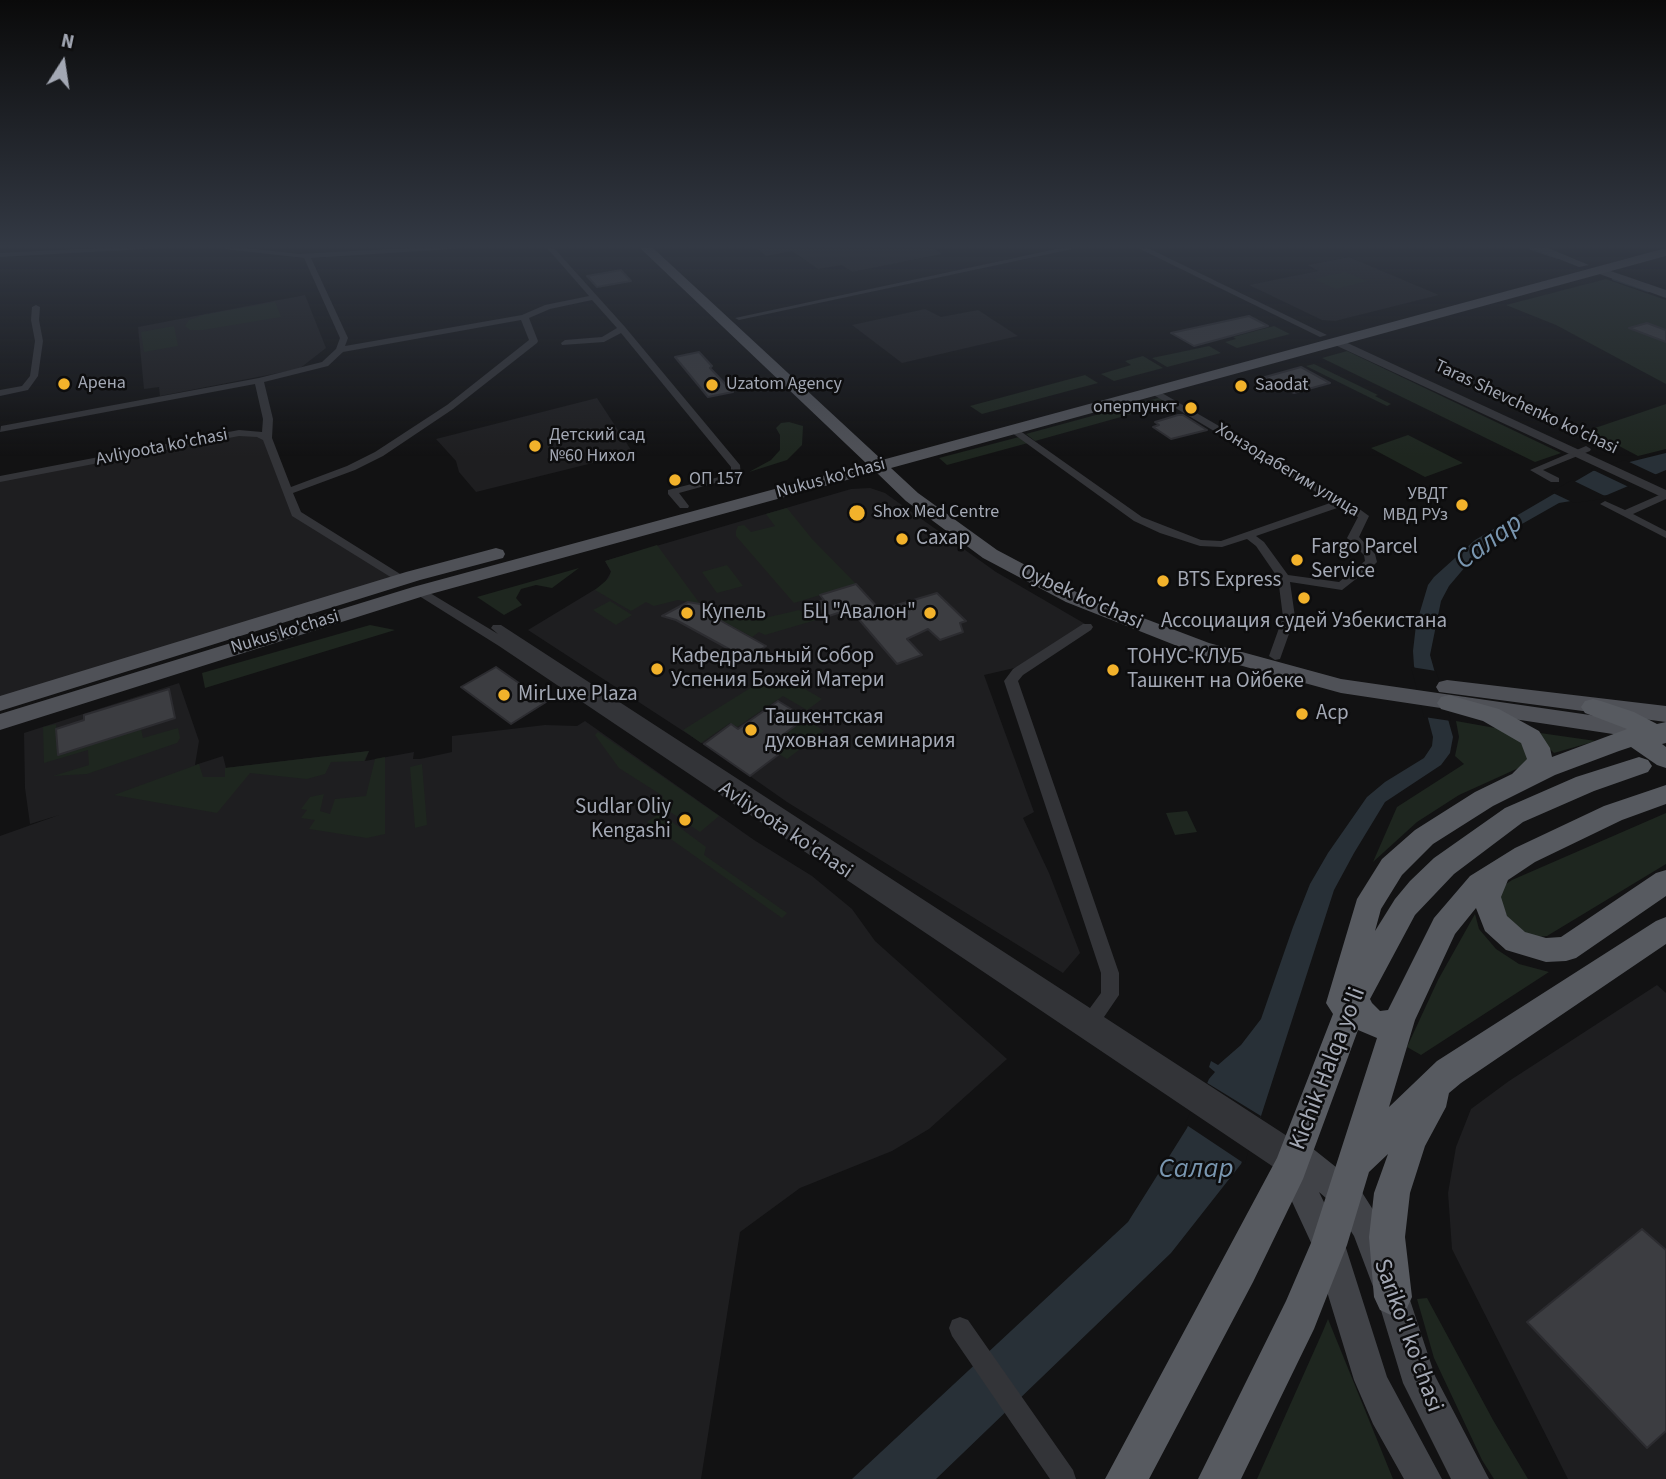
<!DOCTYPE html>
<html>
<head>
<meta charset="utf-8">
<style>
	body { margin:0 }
	#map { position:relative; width:1666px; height:1479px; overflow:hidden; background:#121213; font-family:"Source Sans 3",sans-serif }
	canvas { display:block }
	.north { position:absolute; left:28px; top:28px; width:70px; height:70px; -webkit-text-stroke:5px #0d0d0e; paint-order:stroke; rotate:12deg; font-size:19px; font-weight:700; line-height:28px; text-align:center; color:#a3a8b4 }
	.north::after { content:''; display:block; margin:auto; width:24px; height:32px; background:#a3a8b4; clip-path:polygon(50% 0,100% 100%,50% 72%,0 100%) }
</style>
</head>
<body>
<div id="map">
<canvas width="1666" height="1479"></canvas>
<div class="north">N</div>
</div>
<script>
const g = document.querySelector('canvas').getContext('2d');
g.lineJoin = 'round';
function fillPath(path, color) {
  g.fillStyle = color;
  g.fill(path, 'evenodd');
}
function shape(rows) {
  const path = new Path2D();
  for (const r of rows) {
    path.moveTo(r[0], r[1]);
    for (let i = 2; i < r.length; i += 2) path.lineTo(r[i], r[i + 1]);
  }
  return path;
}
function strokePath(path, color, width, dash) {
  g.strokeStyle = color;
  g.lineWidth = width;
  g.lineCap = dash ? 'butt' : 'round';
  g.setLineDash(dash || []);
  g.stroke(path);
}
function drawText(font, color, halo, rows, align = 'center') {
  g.font = font + ' "Source Sans 3",sans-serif';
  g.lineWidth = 5;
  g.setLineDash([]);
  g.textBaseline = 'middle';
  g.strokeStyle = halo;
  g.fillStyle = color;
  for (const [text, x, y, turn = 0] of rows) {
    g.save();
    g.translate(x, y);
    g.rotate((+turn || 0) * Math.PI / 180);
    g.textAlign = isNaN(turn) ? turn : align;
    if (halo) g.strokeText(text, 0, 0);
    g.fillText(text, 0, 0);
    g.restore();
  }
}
fillPath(shape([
	[757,248,933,248,942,254,852,272,842,265,818,269,792,251,766,256],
	[1349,257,1439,295,1335,321,1322,320,1249,285,1318,271,1308,265],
	[305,295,326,348,299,369,160,396,159,387,144,389,138,327],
	[925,309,941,317,978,310,1018,336,902,363,852,325],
	[597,398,633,453,476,492,459,472,456,461,436,439],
	[239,433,267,438,294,512,401,579,0,704,0,479],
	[870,488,885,493,996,572,1087,625,1023,666,984,675,1034,812,1023,818,1049,873,1080,953,1063,973,787,802,717,753,528,630,604,584,611,572,605,561,851,489],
	[179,683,199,741,195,765,223,756,226,768,369,751,365,761,414,752,413,759,420,759,452,752,452,736,545,725,577,726,585,721,754,840,812,876,852,909,875,941,1007,1059,929,1129,892,1151,800,1188,740,1232,701,1479,0,1479,0,836,59,815,30,824,25,788,24,733],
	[1657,985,1666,993,1666,1479,1568,1479,1452,1249,1448,1193,1456,1147,1471,1109,1509,1081]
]), '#1e1e20');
fillPath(shape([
	[1345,272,1367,281,1336,289,1314,279],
	[1606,279,1666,300,1666,384,1556,325,1506,305],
	[275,302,281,317,203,330,190,330,185,326,189,320,203,315],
	[174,326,178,346,144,352,141,332],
	[1274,326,1290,334,1237,348,1225,342,1236,339,1233,337],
	[1209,346,1221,353,1167,367,1152,358],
	[1347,351,1561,453,1535,462,1322,358],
	[1143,356,1163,368,1114,381,1101,374,1131,365,1125,361],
	[1314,364,1378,395,1375,396,1391,404,1387,406,1306,366],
	[1085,375,1098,383,982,414,970,406],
	[1162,397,1171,403,1035,441,1026,434],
	[1666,404,1666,449,1638,456,1589,430],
	[789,422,803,426,802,445,787,460,749,472,771,460,780,450,780,435,776,428,781,423],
	[1408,435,1463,463,1425,477,1371,448],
	[1019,437,1028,443,947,465,939,458],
	[787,508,812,539,856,584,794,603,736,536,736,531,738,526,744,525,751,532,775,526,766,514],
	[657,545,700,604,678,600,654,606,646,602,631,611,595,590,609,578,611,571,605,561],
	[727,565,743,586,717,593,702,572],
	[579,568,552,588,536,585,521,589,516,598,522,605,504,615,477,597],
	[610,601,632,615,616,625,593,610],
	[724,608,752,621,799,610,816,620,765,635,759,632,752,637,713,616],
	[370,625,395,630,205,688,202,673],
	[776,672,822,699,807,710,783,696,737,727,730,723,701,743,683,730],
	[806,719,824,731,787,759,768,747],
	[1456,721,1501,729,1519,740,1531,757,1523,766,1459,795,1417,822,1373,862,1397,807,1464,764,1455,756,1459,737],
	[56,724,58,755,141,729,143,738,178,728,180,738,177,743,87,774,53,776,89,765,88,750,44,763,43,727],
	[598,732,719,816,700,832,660,805,663,796,619,768,595,735],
	[1533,732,1596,741,1554,753],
	[369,751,364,761,331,762,325,774,307,779,250,773,217,813,114,795,199,764,203,777,225,777,225,768],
	[385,757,385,834,367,838,309,829,315,820,301,818,307,810,301,809,310,797,324,794,320,811,330,814,335,799,366,796,375,759],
	[422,764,427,825,415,828,410,767],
	[1187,811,1197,832,1175,835,1166,813],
	[660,813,706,847,704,855,787,913,782,918,647,822],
	[1666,813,1666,864,1547,936,1537,937,1512,930,1497,890,1512,880],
	[1475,914,1479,929,1496,949,1519,964,1549,972,1421,1055,1407,1047,1438,980],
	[1427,1298,1493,1420,1528,1479,1494,1479,1482,1460,1434,1358,1417,1299],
	[1328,1319,1393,1479,1257,1479,1323,1331]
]), '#1e261f');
fillPath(shape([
	[1666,453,1666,470,1607,495,1559,503,1499,537,1471,560,1449,586,1441,601,1430,655,1453,737,1450,753,1441,765,1385,802,1354,853,1334,890,1261,1116,1241,1164,1171,1253,936,1479,852,1479,1128,1222,1187,1128,1209,1079,1215,1072,1209,1067,1211,1061,1218,1065,1241,1045,1261,1019,1293,927,1310,884,1328,853,1367,797,1385,782,1424,758,1432,746,1433,737,1414,666,1413,651,1416,625,1428,585,1434,577,1475,540,1593,471]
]), '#283037');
fillPath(shape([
	[1625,460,1659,476,1633,489,1591,469],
	[1572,480,1609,498,1574,503,1551,492],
	[1411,667,1436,671,1451,721,1424,717],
	[1204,1081,1261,1116,1251,1140,1245,1164,1185,1124]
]), '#121213');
strokePath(shape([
	[1529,248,1558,258],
	[1613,279,1648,291]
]), '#283037', 2.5);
const building = shape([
	[621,270,631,281,597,287,587,276,621,270],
	[1249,316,1268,326,1194,346,1171,333,1249,316],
	[1647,323,1666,330,1666,342,1629,328,1647,323],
	[699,352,712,366,710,368,733,392,708,397,675,357,699,352],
	[1301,367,1330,383,1294,393,1265,377,1301,367],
	[1178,415,1183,415,1207,430,1171,439,1153,427,1159,425,1155,422,1178,415],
	[856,584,880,610,937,593,966,621,960,623,963,632,940,640,928,629,907,639,922,655,897,664,850,609,826,617,815,603,824,600,820,595,856,584],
	[688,602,700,604,707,613,766,646,747,659,676,620,662,616,688,602],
	[496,667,546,702,511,724,461,687,496,667],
	[169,689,175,718,58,755,56,729,84,720,84,715,169,689],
	[778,701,806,718,766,747,778,755,750,776,704,744,731,724,738,729,778,701],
	[1642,1229,1666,1250,1666,1431,1647,1448,1527,1322,1642,1229]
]);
fillPath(building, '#3c3d41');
strokePath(building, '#2c2c30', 2);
fillPath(shape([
	[98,248,161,248,0,257,0,253,98,248],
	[217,248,246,248,299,254,409,248,466,248,311,258,348,338,345,346,522,315,545,305,589,296,547,248,554,248,625,327,740,465,741,476,679,493,689,506,688,508,680,508,668,494,668,490,731,474,731,467,621,333,604,342,562,345,561,343,565,340,602,337,617,328,592,300,550,309,529,318,538,341,537,343,453,409,383,456,355,470,293,493,301,512,405,577,405,581,397,581,292,516,263,440,257,437,239,436,0,482,0,476,239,430,262,432,263,419,255,384,0,432,1,426,259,378,322,362,336,349,340,338,304,258,217,248],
	[521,320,529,340,447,405,375,452,347,466,291,487,272,438,273,419,264,382,328,366,343,352,521,320],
	[1061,248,1077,248,739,320,735,318,1061,248],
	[1138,248,1148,248,1327,335,1320,337,1138,248],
	[36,305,40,307,39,320,43,341,38,376,28,390,0,396,0,390,22,386,30,376,35,341,31,320,32,307,36,305],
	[1155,389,1347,500,1369,516,1359,537,1375,554,1377,562,1375,564,1342,590,1290,582,1295,617,1280,659,1275,660,1269,656,1283,617,1278,578,1256,546,1247,539,1222,547,1200,546,1160,533,1134,521,1008,430,1016,428,1142,517,1201,540,1221,541,1333,502,1152,394,1150,392,1155,389],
	[1340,507,1358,517,1347,538,1364,555,1365,561,1339,582,1288,575,1264,542,1256,536,1340,507],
	[1586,446,1591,449,1590,451,1543,470,1559,478,1559,482,1551,482,1530,470,1586,446],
	[1666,492,1666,499,1633,514,1666,531,1666,538,1600,504,1605,501,1625,510,1666,492],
	[420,587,498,634,491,628,493,625,501,625,1090,1008,1101,993,1101,973,1004,681,1013,669,1083,624,1091,624,1093,627,1091,630,1023,675,1018,681,1119,973,1119,995,1104,1017,1304,1147,1307,1154,1304,1161,1299,1163,1301,1167,1298,1174,1291,1177,1284,1174,499,646,416,594,416,588,420,587],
	[960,1317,968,1320,1073,1470,1076,1479,1050,1479,952,1336,949,1328,952,1320,960,1317]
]), '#333438');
fillPath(shape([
	[1333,340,1341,340,1666,490,1666,499,1333,344,1333,340]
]), '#333438');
fillPath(shape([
	[1531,248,1548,248,1589,265,1579,267,1531,248],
	[1594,268,1602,268,1666,290,1666,298,1594,272,1594,268],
	[1297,1140,1307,1144,1356,1183,1377,1216,1409,1297,1435,1376,1489,1479,1451,1479,1403,1383,1377,1297,1354,1236,1334,1205,1319,1192,1345,1245,1387,1377,1442,1479,1404,1479,1373,1424,1354,1380,1314,1249,1276,1167,1287,1144,1297,1140]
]), '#414348');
fillPath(shape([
	[640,248,653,248,882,460,1666,248,1666,256,891,468,918,493,997,550,1080,594,1209,643,1341,679,1666,726,1666,742,1341,693,1195,653,1066,602,983,558,906,501,876,472,427,595,0,730,0,714,413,587,867,464,640,248],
	[496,548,503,550,505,554,503,558,420,580,0,711,0,696,406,572,496,548],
	[1447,680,1666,706,1666,722,1439,692,1436,687,1439,682,1447,680]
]), '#4f5157');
fillPath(shape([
	[1449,695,1499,709,1539,731,1550,748,1552,757,1627,729,1585,713,1581,707,1585,701,1593,699,1601,701,1634,712,1657,724,1666,722,1666,743,1662,744,1666,747,1666,768,1657,765,1631,747,1619,751,1555,775,1493,806,1433,844,1402,875,1381,909,1375,931,1395,899,1410,881,1434,858,1505,808,1576,777,1639,757,1648,760,1652,766,1648,772,1594,791,1523,822,1454,874,1415,915,1370,999,1372,1003,1380,1011,1388,1010,1434,918,1470,876,1515,848,1604,806,1666,785,1666,804,1622,820,1535,862,1508,880,1501,897,1507,916,1525,932,1546,938,1561,937,1656,873,1666,870,1666,896,1576,958,1566,961,1546,962,1506,950,1485,931,1476,908,1455,934,1415,1020,1389,1107,1437,1061,1656,921,1666,917,1666,944,1461,1083,1449,1093,1446,1107,1425,1146,1410,1193,1405,1237,1412,1297,1406,1310,1393,1316,1380,1310,1374,1297,1369,1237,1374,1193,1388,1154,1369,1172,1347,1245,1314,1329,1241,1479,1198,1479,1286,1301,1311,1243,1377,1038,1358,1030,1303,1179,1253,1282,1149,1479,1105,1479,1277,1158,1333,1014,1326,1003,1357,899,1382,859,1415,830,1475,792,1512,774,1527,759,1521,743,1483,721,1441,709,1437,703,1441,697,1449,695]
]), '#575a60');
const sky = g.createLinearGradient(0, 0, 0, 456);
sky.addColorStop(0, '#0a0a0a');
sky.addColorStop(0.54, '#333944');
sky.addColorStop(1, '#33394400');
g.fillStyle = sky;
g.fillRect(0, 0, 1666, 456);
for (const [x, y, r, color] of [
	[64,384,7,"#f2b22b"],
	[712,385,7,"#f2b22b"],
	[1241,386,7,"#f2b22b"],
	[1191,408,7,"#f2b22b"],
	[535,446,7,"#f2b22b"],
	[675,480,7,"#f2b22b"],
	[1462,505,7,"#f2b22b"],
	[857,513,9,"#f2b22b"],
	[902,539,7,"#f2b22b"],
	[1297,560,7,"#f2b22b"],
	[1163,581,7,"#f2b22b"],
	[1304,598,7,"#f2b22b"],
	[687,613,7,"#f2b22b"],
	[930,613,7,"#f2b22b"],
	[657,669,7,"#f2b22b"],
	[1113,670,7,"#f2b22b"],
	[504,695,7,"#f2b22b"],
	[1302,714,7,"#f2b22b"],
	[751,730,7,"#f2b22b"],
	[685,820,7,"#f2b22b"]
]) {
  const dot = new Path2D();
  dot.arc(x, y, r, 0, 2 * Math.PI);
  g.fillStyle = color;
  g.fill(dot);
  strokePath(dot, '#0d0d0e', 2.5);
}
drawText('18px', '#a3a8b4', '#0d0d0e', [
	["Арена",78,384],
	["Uzatom Agency",726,385],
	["Saodat",1255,386],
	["оперпункт",1177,408,"right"],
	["Детский сад",549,436],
	["№60 Нихол",549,457],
	["ОП 157",689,480],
	["УВДТ",1448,495,"right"],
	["МВД РУз",1448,516,"right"],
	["Shox Med Centre",873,513]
], 'left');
drawText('18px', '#a3a8b4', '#0d0d0e', [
	["Taras Shevchenko ko'chasi",1526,408,25],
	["Avliyoota ko'chasi",162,448,-11],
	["Хонзодабегим улица",1287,471,31],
	["Nukus ko'chasi",831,479,-15],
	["Nukus ko'chasi",285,633,-17]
]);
drawText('21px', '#a3a8b4', '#0d0d0e', [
	["Сахар",916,539],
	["Fargo Parcel",1311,548],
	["Service",1311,572],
	["BTS Express",1177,581],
	["Купель",701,613],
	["БЦ \"Авалон\"",916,613,"right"],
	["Ассоциация судей Узбекистана",1304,622,"center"],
	["Кафедральный Собор",671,657],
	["Успения Божeй Матери",671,681],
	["ТОНУС-КЛУБ",1127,658],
	["Ташкент на Ойбеке",1127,682],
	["MirLuxe Plaza",518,695],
	["Аср",1316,714],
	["Ташкентская",765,718],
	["духовная семинария",765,742],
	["Sudlar Oliy",671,808,"right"],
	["Kengashi",671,832,"right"]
], 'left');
drawText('21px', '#a3a8b4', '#0d0d0e', [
	["Oybek ko'chasi",1081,598,24],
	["Avliyoota ko'chasi",785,831,34]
]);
drawText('24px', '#a3a8b4', '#0d0d0e', [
	["Kichik Halqa yo'li",1329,1069,-69],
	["Sariko'l ko'chasi",1407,1336,70]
]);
drawText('italic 28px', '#7996b0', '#0d0d0e', [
	["Салар",1490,543,-36],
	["Салар",1196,1171]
]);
</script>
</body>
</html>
